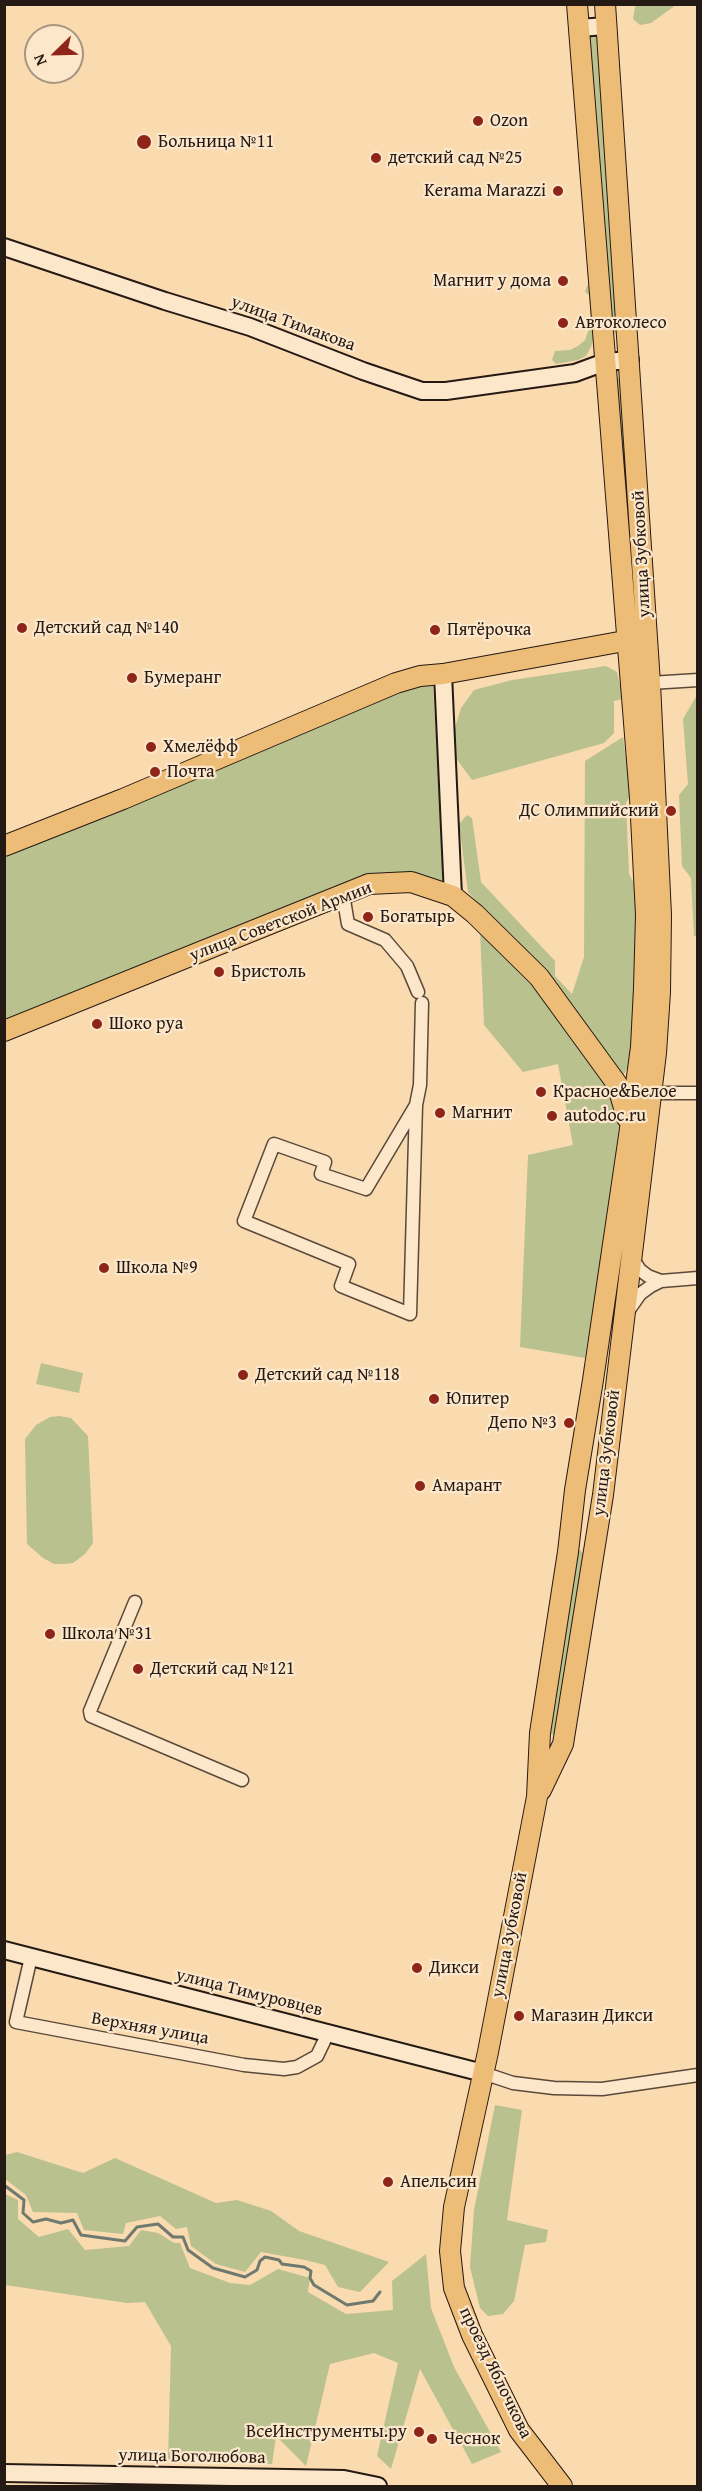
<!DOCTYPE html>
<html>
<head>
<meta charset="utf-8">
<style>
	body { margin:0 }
	#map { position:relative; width:702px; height:2491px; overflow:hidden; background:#fadaaf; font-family:"Gentium Book Plus",serif }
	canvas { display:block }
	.frame { position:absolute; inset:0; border:6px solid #251913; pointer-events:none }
	.north { position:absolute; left:24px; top:24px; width:60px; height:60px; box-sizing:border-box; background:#fce7cb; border:2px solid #a69581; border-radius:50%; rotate:247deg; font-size:16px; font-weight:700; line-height:24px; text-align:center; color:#251913 }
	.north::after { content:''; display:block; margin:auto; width:21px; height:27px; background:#8f2418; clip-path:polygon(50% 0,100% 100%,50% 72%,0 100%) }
</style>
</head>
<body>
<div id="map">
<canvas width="702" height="2491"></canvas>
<div class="frame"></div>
<div class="north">N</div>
</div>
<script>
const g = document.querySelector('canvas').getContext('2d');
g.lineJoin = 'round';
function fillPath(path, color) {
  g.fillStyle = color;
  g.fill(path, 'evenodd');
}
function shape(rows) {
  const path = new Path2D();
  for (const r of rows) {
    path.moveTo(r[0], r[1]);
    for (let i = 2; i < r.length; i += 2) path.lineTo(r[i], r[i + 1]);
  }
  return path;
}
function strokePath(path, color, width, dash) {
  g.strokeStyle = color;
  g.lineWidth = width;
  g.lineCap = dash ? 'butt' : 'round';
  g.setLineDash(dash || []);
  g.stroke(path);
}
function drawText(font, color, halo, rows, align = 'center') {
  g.font = font + ' "Gentium Book Plus",serif';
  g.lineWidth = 4.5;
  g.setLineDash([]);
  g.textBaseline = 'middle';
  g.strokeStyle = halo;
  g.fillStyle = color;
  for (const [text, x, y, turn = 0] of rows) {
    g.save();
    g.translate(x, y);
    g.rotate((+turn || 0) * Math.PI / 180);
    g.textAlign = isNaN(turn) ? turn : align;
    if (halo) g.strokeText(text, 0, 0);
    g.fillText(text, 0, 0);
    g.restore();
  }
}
fillPath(shape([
	[639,5,639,4,676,5,651,23,640,25,633,19,635,7],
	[599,32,620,331,615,333,610,332,588,33],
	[587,286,590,286,595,333,591,347,586,356,578,360,556,364,552,360,555,351,570,350,578,346,585,340,589,329,591,321,589,295,585,292],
	[615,376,623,380,636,599,633,599],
	[606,666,617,672,623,699,614,701,614,733,604,743,472,780,455,757,454,731,461,708,474,690,512,680],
	[433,685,445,884,412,873,5,1022,5,855,401,687],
	[697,695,698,936,694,936,691,878,682,866,679,795,688,784,683,719],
	[623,737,631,794,626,803,629,874,637,889,635,1012,633,1055,622,1079,545,972,468,892,459,824,467,815,472,818,481,882,555,961,555,976,572,994,584,957,585,761],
	[480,930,533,983,608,1088,622,1127,585,1358,520,1347,528,1155,573,1145,558,1064,523,1072,484,1025],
	[41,1363,83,1373,79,1393,36,1384],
	[59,1416,71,1418,88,1436,93,1543,85,1554,73,1563,63,1564,54,1564,43,1558,27,1544,25,1439,36,1425,50,1417],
	[580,1550,586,1557,556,1735,549,1734,572,1554],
	[495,2105,522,2110,507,2220,548,2230,546,2242,525,2245,514,2301,503,2314,488,2316,480,2308,470,2267,474,2210],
	[17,2152,83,2173,115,2158,216,2203,237,2200,271,2211,299,2231,389,2262,360,2292,338,2287,325,2265,305,2260,261,2252,245,2272,216,2264,191,2246,187,2227,176,2229,160,2216,126,2223,123,2234,84,2230,77,2213,33,2212,26,2195,5,2179,5,2155],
	[5,2194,18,2200,18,2219,39,2237,68,2229,85,2250,129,2246,141,2230,158,2233,174,2243,180,2243,190,2268,230,2283,250,2285,278,2269,310,2278,308,2292,346,2314,393,2310,392,2281,426,2254,431,2308,454,2367,501,2452,472,2464,420,2369,391,2469,377,2456,398,2363,374,2353,330,2364,306,2466,276,2436,272,2464,168,2461,171,2346,145,2302,127,2303,5,2285]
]), '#b9c18f');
strokePath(shape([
	[4,2185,24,2200,23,2213,33,2222,46,2219,61,2223,73,2220,81,2235,125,2241,137,2227,158,2224,173,2237,183,2237,188,2250,213,2268,245,2277,257,2270,260,2261,265,2257,279,2260,282,2264,304,2267,311,2271,310,2278,314,2285,347,2305,373,2301,380,2292]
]), '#6e7a70', 3);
const street = shape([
	[650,683,698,680],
	[343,894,348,924,385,940,407,966,418,992],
	[651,1093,698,1093],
	[416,1105,366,1189,321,1174,325,1162,274,1144,244,1221,349,1264,341,1286,410,1314,416,1105,420,1085,422,1003],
	[632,1258,640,1270,648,1276,661,1281],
	[626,1314,640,1294,651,1286,661,1281,698,1278],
	[135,1602,90,1711,91,1716,242,1780],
	[31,1957,16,2022,244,2065,284,2069,297,2067,317,2056,328,2033],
	[483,2073,513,2083,554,2088,602,2089,698,2075]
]);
const secondary = shape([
	[579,28,606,26],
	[4,247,165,301,250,327,363,371,422,391,446,391,575,373,605,362,630,360],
	[443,674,453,896],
	[4,1950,483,2073],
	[4,2473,344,2479,378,2486]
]);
const primary = shape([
	[4,846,123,799,396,683,420,676,443,674,641,638],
	[4,1031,369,884,411,882,453,896,475,914,539,977,617,1084,627,1118],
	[541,1790,563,1744,603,1495,656,1053,660,992,661,915,650,683,605,4],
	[562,2486,519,2430,472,2335,454,2288,450,2251,454,2207,488,2052,537,1797,540,1733,568,1552,575,1490,593,1380,629,1136,641,1047,644,988,646,915,640,798,577,4]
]);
strokePath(street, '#5a493a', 15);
strokePath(secondary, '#251913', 20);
strokePath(primary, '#251913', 22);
strokePath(street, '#fce7cb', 12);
strokePath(secondary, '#fce7cb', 16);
strokePath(primary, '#edbd78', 20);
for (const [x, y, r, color] of [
	[478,121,6,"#8f2418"],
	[144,142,8,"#8f2418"],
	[376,158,6,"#8f2418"],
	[558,191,6,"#8f2418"],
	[563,281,6,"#8f2418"],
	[563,323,6,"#8f2418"],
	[22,628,6,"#8f2418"],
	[435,630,6,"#8f2418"],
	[132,678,6,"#8f2418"],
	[151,747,6,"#8f2418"],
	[155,772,6,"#8f2418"],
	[671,811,6,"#8f2418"],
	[368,917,6,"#8f2418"],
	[219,972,6,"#8f2418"],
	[97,1024,6,"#8f2418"],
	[541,1092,6,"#8f2418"],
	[440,1113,6,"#8f2418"],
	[552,1116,6,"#8f2418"],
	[104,1268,6,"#8f2418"],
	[243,1375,6,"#8f2418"],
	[434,1399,6,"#8f2418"],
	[569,1423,6,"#8f2418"],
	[420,1486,6,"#8f2418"],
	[50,1634,6,"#8f2418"],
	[138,1669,6,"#8f2418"],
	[417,1968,6,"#8f2418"],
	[519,2016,6,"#8f2418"],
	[388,2182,6,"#8f2418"],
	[419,2432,6,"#8f2418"],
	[432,2439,6,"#8f2418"]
]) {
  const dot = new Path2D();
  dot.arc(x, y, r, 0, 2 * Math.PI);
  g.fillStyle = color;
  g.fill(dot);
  strokePath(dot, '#fce7cb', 2);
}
drawText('18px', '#251913', '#fce7cb', [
	["Ozon",490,121],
	["Больница №11",158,142],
	["детский сад №25",388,158],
	["Kerama Marazzi",546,191,"right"],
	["Магнит у дома",551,281,"right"],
	["Автоколесо",575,323],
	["Детский сад №140",34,628],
	["Пятёрочка",447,630],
	["Бумеранг",144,678],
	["Хмелёфф",163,747],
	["Почта",167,772],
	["ДС Олимпийский",659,811,"right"],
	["Богатырь",380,917],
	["Бристоль",231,972],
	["Шоко руа",109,1024],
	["Красное&Белое",553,1092],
	["Магнит",452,1113],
	["autodoc.ru",564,1116],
	["Школа №9",116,1268],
	["Детский сад №118",255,1375],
	["Юпитер",446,1399],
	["Депо №3",557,1423,"right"],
	["Амарант",432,1486],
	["Школа №31",62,1634],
	["Детский сад №121",150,1669],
	["Дикси",429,1968],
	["Магазин Дикси",531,2016],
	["Апельсин",400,2182],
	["ВсеИнструменты.ру",407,2432,"right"],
	["Чеснок",444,2439]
], 'left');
drawText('18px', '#251913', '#fce7cb', [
	["улица Тимакова",293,324,20],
	["улица Зубковой",642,554,-93],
	["улица Советской Армии",281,922,-21],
	["улица Зубковой",607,1453,-83],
	["улица Зубковой",510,1935,-79],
	["улица Тимуровцев",249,1993,14],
	["Верхняя улица",150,2029,10],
	["проезд Яблочкова",495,2373,64],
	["улица Боголюбова",192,2457,1]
]);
</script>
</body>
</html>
